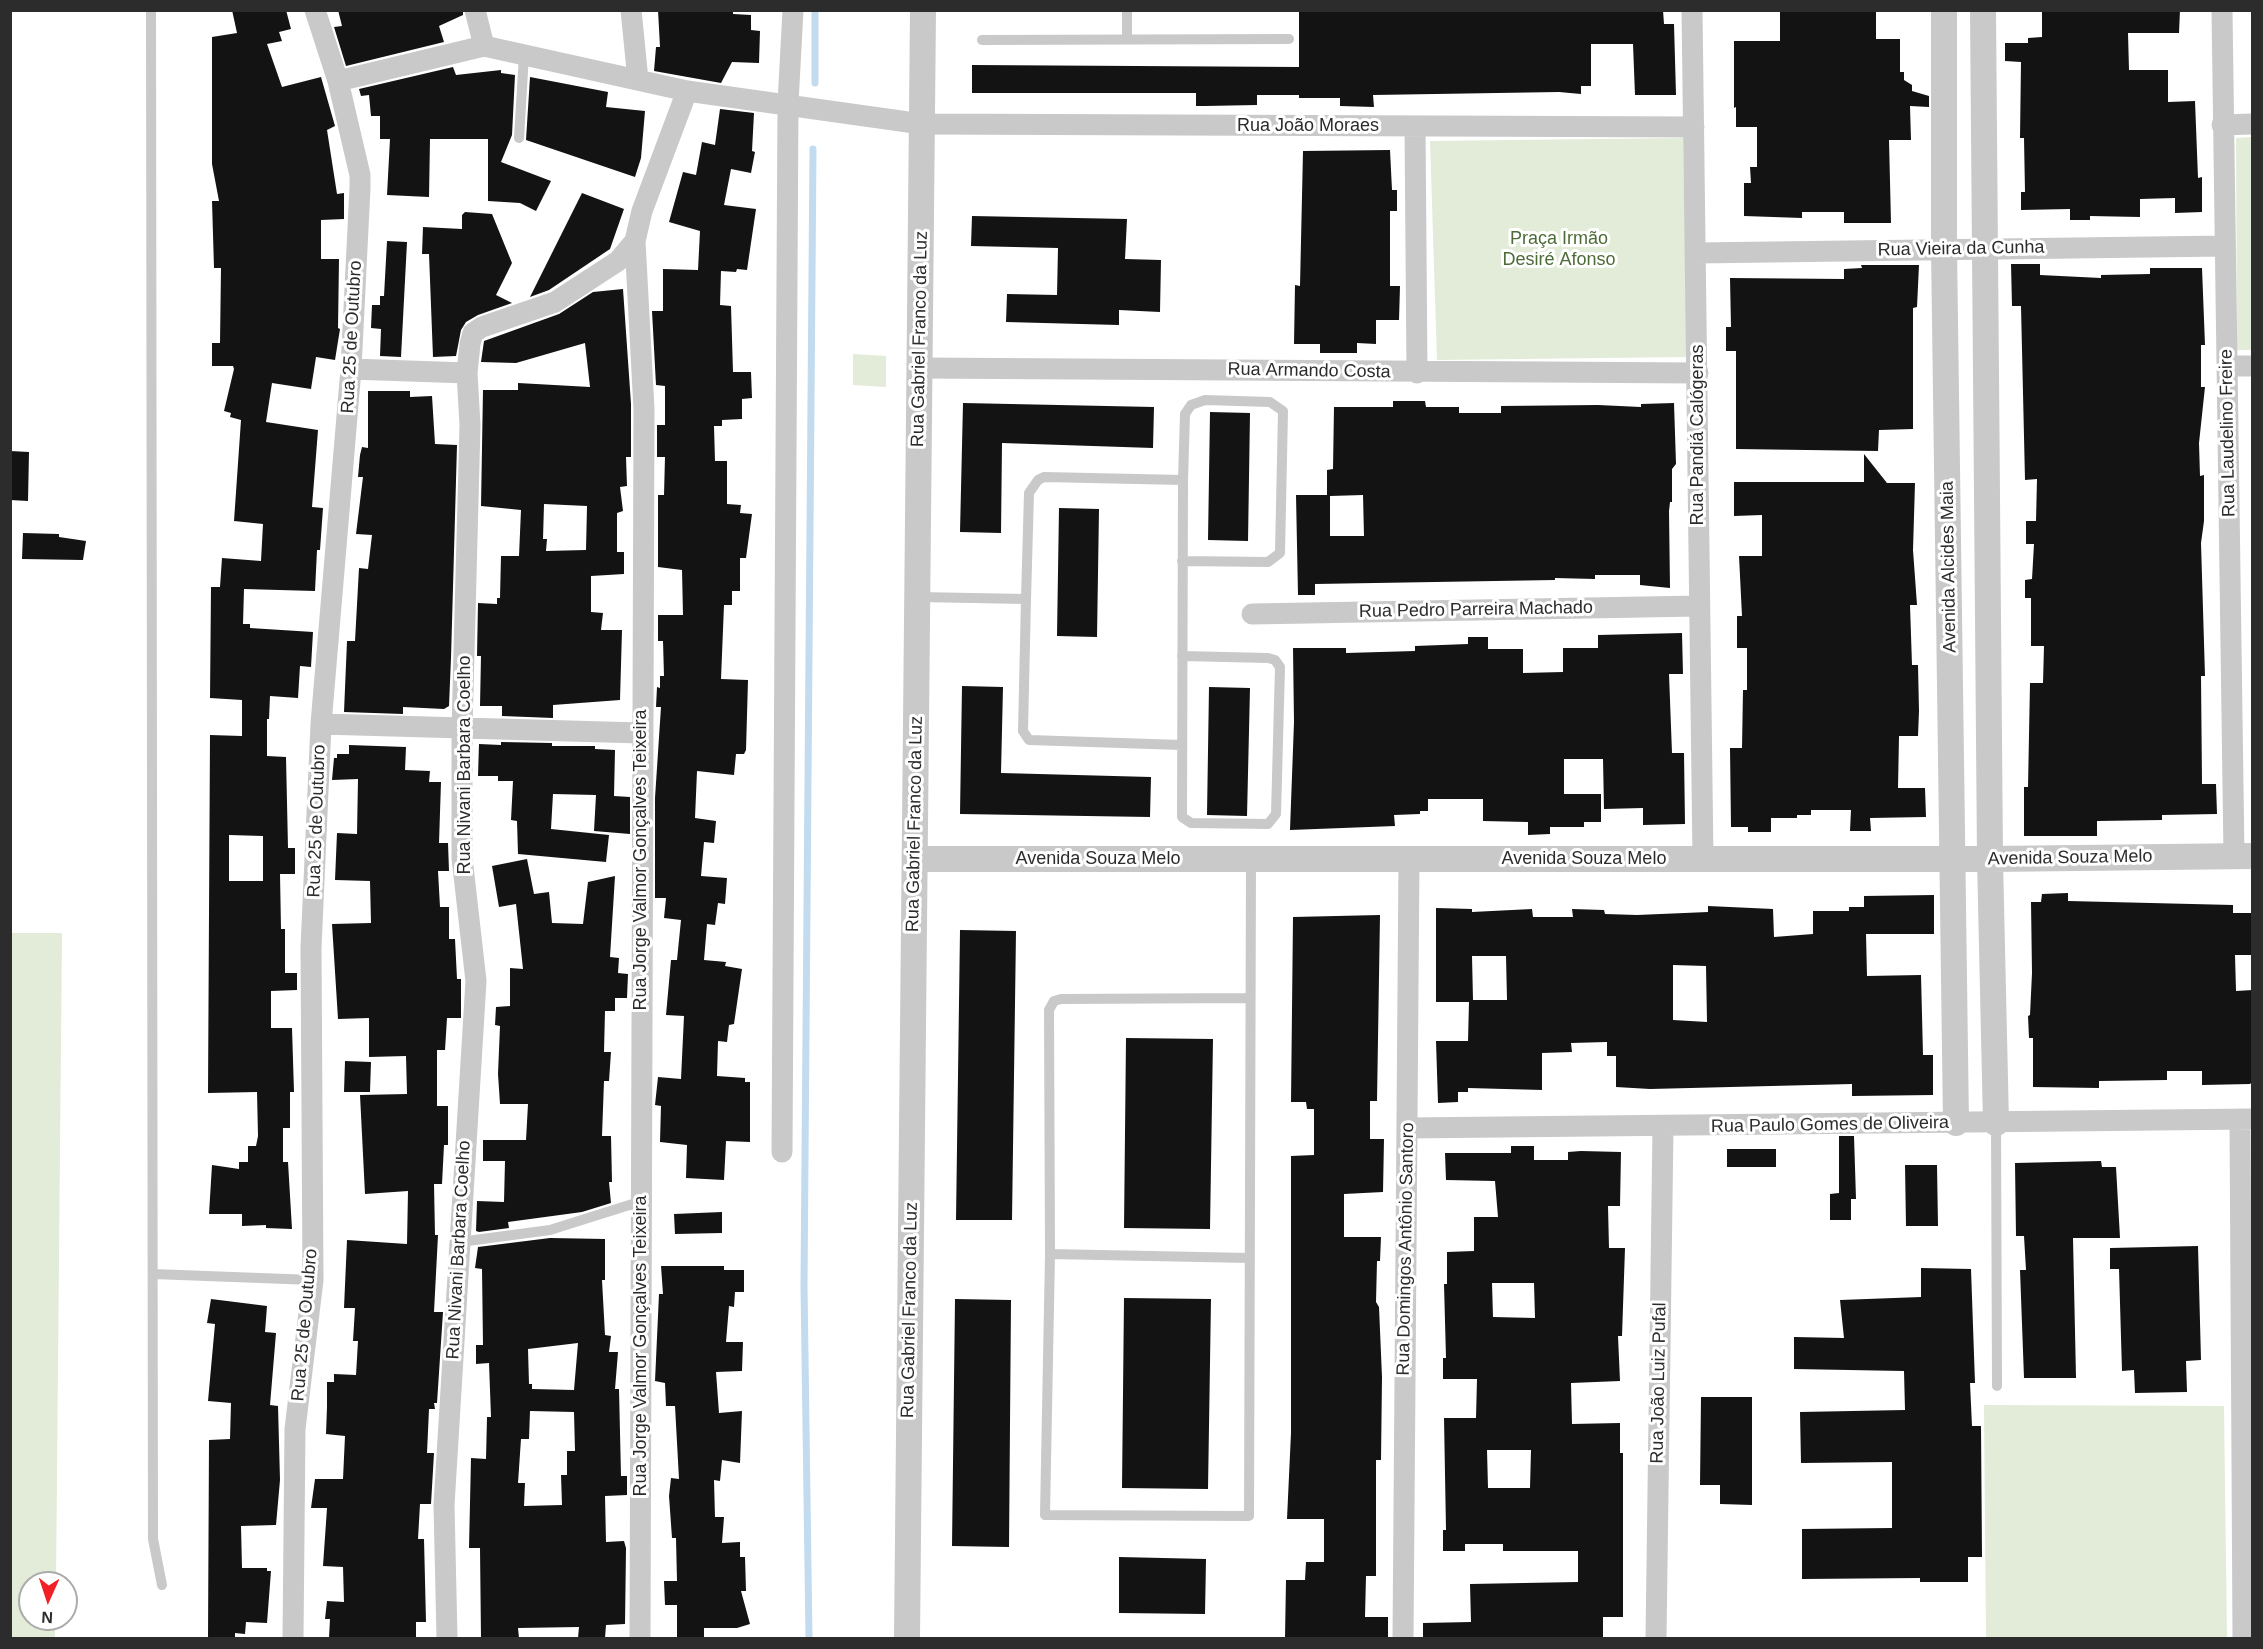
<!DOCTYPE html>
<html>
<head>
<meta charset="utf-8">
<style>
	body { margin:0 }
	#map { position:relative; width:2263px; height:1649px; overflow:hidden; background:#fff; font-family:Arial,sans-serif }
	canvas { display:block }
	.frame { position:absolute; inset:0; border:12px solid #2c2c2c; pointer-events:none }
	.north { position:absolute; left:18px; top:1571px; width:60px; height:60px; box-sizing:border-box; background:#fff; border:2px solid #ababab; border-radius:50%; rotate:183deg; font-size:16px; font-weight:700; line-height:24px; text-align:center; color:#2c2c2c }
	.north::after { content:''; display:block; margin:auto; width:21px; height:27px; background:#f31f26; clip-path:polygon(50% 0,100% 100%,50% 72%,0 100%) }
</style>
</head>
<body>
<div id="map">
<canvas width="2263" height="1649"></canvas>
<div class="frame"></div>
<div class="north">N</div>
</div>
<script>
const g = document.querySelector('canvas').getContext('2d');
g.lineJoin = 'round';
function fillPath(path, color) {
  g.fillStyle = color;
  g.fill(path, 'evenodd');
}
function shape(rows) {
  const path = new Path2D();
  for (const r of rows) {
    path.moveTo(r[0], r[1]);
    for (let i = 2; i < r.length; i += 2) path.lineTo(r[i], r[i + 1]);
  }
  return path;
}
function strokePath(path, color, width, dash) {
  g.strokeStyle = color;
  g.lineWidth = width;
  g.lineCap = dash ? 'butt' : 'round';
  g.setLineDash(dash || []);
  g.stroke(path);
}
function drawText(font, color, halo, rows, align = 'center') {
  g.font = font + ' Arial,sans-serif';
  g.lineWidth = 6;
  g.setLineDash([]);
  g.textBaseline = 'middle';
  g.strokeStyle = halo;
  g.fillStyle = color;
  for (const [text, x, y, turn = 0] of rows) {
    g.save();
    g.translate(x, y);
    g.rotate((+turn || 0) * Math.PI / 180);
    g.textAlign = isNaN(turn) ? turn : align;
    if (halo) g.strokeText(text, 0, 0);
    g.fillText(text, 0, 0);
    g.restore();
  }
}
fillPath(shape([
	[2252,137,2252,350,2237,350,2236,138],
	[1683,138,1687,357,1437,360,1430,141],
	[853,354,886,356,886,387,853,385],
	[11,933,62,933,56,1583,30,1583,30,1619,55,1619,55,1638,11,1638],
	[1984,1405,2224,1406,2227,1638,1986,1638]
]), '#e2ecd8');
strokePath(shape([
	[815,10,815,83],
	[809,1638,804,1285,813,149]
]), '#c2dbee', 7);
fillPath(shape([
	[232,10,286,10,291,29,279,32,282,41,267,44,282,87,321,77,335,126,327,130,337,194,344,193,344,219,321,220,321,259,339,259,338,328,340,329,335,360,316,357,311,389,272,383,266,422,318,430,312,507,323,508,320,550,317,550,315,591,244,589,243,624,250,624,250,628,313,632,311,667,300,666,298,698,270,696,269,719,267,719,267,756,286,757,288,848,295,848,295,874,280,874,281,929,285,929,285,973,297,973,297,990,271,991,271,1028,292,1028,294,1092,290,1092,290,1128,283,1128,283,1162,288,1162,292,1229,266,1228,266,1225,242,1226,242,1214,209,1214,212,1165,239,1169,239,1162,248,1162,248,1146,256,1146,258,1136,257,1092,208,1093,210,735,242,736,242,700,210,698,211,587,220,587,222,558,261,561,263,524,234,521,241,420,230,417,231,413,224,411,234,369,233,366,212,366,212,343,220,343,221,268,214,268,212,201,219,201,212,164,212,37,237,33],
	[229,835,263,836,263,881,229,881],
	[338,10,463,10,463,15,439,26,444,42,346,66,334,27,342,26],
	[658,10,733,10,733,14,751,15,751,30,760,31,759,63,732,62,721,83,654,71,656,47,660,47],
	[1299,10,1663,10,1664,24,1674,24,1676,95,1635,95,1633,44,1591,44,1591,86,1581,86,1581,94,1559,92,1373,95,1374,107,1340,106,1340,98,1299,98,1299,95,1257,95,1257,105,1205,106,1196,106,1196,93,972,93,972,65,1299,67],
	[1780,10,1876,10,1876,39,1900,39,1900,72,1904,72,1904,80,1912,85,1912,91,1929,96,1929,107,1910,106,1911,140,1889,140,1891,223,1844,223,1844,212,1802,212,1802,218,1744,216,1744,183,1751,183,1750,167,1757,167,1757,127,1736,127,1736,107,1734,108,1734,41,1780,41],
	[2042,10,2180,10,2179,33,2128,33,2129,70,2168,70,2168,102,2195,101,2198,178,2202,177,2202,212,2175,213,2175,198,2140,199,2140,217,2090,216,2090,220,2070,220,2070,209,2021,210,2021,192,2025,192,2024,138,2020,138,2021,62,2005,61,2005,43,2028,43,2028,38,2042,37],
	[453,67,456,75,501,70,501,73,515,75,512,135,501,162,551,181,536,211,520,203,488,201,488,139,430,139,429,197,387,195,390,139,380,139,380,116,371,116,369,95,361,96,359,89],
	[530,77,608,92,606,107,645,111,641,158,635,177,526,140],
	[720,109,754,113,752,151,755,152,751,173,731,169,724,205,756,209,747,270,737,269,736,272,721,271,720,305,731,306,733,372,751,372,752,398,742,399,742,419,722,420,722,426,714,426,715,461,727,461,727,504,741,505,740,513,752,514,746,558,740,558,740,591,732,591,732,605,724,605,721,679,748,680,746,750,744,754,736,754,734,775,697,771,695,818,716,821,714,843,704,842,701,876,727,878,725,904,718,903,715,925,707,924,704,960,726,962,725,966,742,969,734,1024,729,1025,727,1042,718,1041,717,1076,745,1078,745,1082,750,1082,750,1142,726,1141,724,1180,686,1178,687,1145,660,1142,661,1106,655,1105,658,1077,681,1079,684,1016,666,1015,671,960,677,960,681,920,664,918,666,898,655,898,655,798,661,707,656,707,657,687,660,688,660,676,664,676,663,641,658,641,658,615,683,615,682,570,658,567,658,495,664,495,665,457,657,457,657,425,665,425,665,386,656,385,652,311,663,311,663,269,698,270,700,231,669,222,683,172,696,175,702,142,715,145],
	[1390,150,1392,190,1397,190,1397,211,1390,211,1390,286,1400,286,1399,320,1376,320,1376,344,1357,343,1357,353,1320,353,1320,344,1294,344,1295,285,1300,286,1303,151],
	[582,193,624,209,610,249,549,290,530,297],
	[465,212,492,214,512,263,496,295,512,303,478,315,466,322,461,330,456,356,433,357,429,254,422,254,423,227,462,229,462,215],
	[972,216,1127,219,1125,259,1161,260,1160,312,1119,310,1119,325,1006,322,1007,294,1057,295,1058,248,971,246],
	[387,241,407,242,401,357,380,356,381,329,371,328,372,305,380,305,380,296,384,296],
	[2011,264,2040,264,2040,275,2101,278,2101,275,2150,274,2150,268,2202,268,2205,345,2201,345,2201,387,2205,387,2199,443,2200,476,2204,475,2204,521,2201,543,2205,676,2201,676,2202,784,2216,784,2217,814,2162,815,2162,820,2097,821,2097,836,2024,836,2024,787,2028,787,2030,683,2043,683,2044,646,2031,646,2031,598,2025,598,2025,580,2032,579,2034,544,2026,544,2026,521,2036,521,2037,479,2025,480,2021,306,2012,306],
	[1861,265,1919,265,1917,307,1913,308,1913,429,1879,430,1878,451,1736,449,1736,351,1726,351,1726,327,1731,327,1730,278,1844,279,1844,269,1862,268],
	[623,289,631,404,631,457,626,457,627,486,620,487,623,511,617,513,617,552,624,552,624,574,591,576,591,612,603,613,601,630,622,630,620,700,553,705,553,718,502,716,502,706,480,706,481,656,477,656,478,603,497,604,497,598,500,598,501,556,519,556,521,510,481,506,483,390,518,390,518,383,590,387,585,343,516,363,481,362,484,341,559,314,593,292],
	[544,504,587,506,586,550,546,551,547,539,543,539],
	[368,391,410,391,410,397,432,396,435,444,457,445,451,658,449,706,444,709,403,707,403,714,344,712,347,641,355,641,359,568,368,569,372,535,356,534,363,477,358,477,360,455,362,447,368,448],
	[1393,401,1425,401,1426,407,1459,407,1459,413,1501,413,1501,406,1598,405,1641,407,1641,404,1674,403,1676,464,1672,469,1672,502,1670,502,1669,511,1670,588,1640,585,1640,575,1595,575,1595,579,1555,578,1555,580,1315,584,1315,595,1298,595,1296,495,1327,495,1327,470,1333,469,1334,407,1393,407],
	[1363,495,1364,536,1330,536,1330,496],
	[963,403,1154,407,1153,448,1002,443,1001,533,960,532],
	[1210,412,1250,413,1248,541,1208,540],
	[10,451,29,452,28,501,10,500],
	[1864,454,1887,483,1915,483,1913,550,1917,605,1910,605,1912,665,1918,665,1919,711,1918,736,1899,736,1898,788,1925,788,1926,817,1870,818,1871,831,1850,831,1851,810,1811,810,1811,815,1797,815,1797,818,1771,818,1771,832,1748,832,1748,827,1731,827,1730,748,1742,748,1743,690,1747,690,1747,648,1737,648,1737,616,1742,616,1739,556,1762,556,1762,515,1734,516,1734,482,1864,482],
	[1059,508,1099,509,1097,637,1057,636],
	[23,533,59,534,59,537,86,541,83,560,22,559],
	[1682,633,1683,674,1669,674,1672,753,1684,753,1685,824,1643,825,1643,808,1604,809,1603,759,1564,759,1564,794,1601,794,1601,822,1584,822,1584,827,1550,827,1550,834,1528,835,1528,822,1483,821,1483,799,1428,799,1428,811,1420,811,1420,814,1394,815,1395,826,1290,830,1294,722,1293,648,1346,648,1346,653,1415,651,1415,646,1468,644,1468,637,1488,637,1488,649,1523,649,1523,673,1563,672,1563,648,1598,648,1598,635],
	[962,686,1003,687,1001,773,1151,777,1150,817,960,814],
	[1209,687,1250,688,1247,816,1207,815],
	[501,742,552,743,552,746,595,746,595,749,615,750,614,796,630,797,630,834,594,831,596,795,553,794,551,829,609,835,606,862,518,854,517,821,511,820,513,781,498,781,498,776,478,776,479,744,501,745],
	[349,745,406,747,405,770,430,771,429,782,441,782,439,843,448,843,449,871,438,871,440,907,449,907,449,939,455,939,457,979,461,979,461,1018,447,1018,445,1050,437,1050,437,1106,448,1106,448,1145,444,1145,442,1184,434,1184,435,1235,438,1235,434,1312,443,1312,437,1403,434,1403,435,1409,429,1409,427,1453,434,1453,431,1504,420,1504,418,1539,424,1539,426,1622,416,1622,416,1638,329,1638,330,1619,325,1619,327,1601,344,1602,343,1567,323,1566,327,1508,311,1508,315,1479,343,1479,345,1436,326,1434,327,1407,327,1382,334,1382,334,1374,356,1375,358,1341,353,1341,355,1308,344,1308,347,1240,407,1244,408,1191,365,1194,360,1095,407,1094,406,1056,369,1057,369,1018,338,1019,332,924,371,923,370,881,335,880,337,833,357,834,358,779,332,780,334,758,337,758,337,754,349,754],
	[527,859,534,894,549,892,552,923,583,924,588,882,615,876,610,957,619,958,618,973,628,974,627,998,615,998,615,1011,605,1011,604,1052,611,1052,609,1081,604,1081,602,1136,611,1136,612,1182,609,1182,611,1203,582,1212,508,1222,509,1228,479,1232,476,1231,477,1201,504,1202,505,1161,483,1161,483,1140,526,1140,528,1104,500,1104,498,1074,500,1026,495,1025,496,1007,510,1006,510,968,523,969,516,904,499,907,492,866],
	[2068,893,2068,901,2233,905,2233,913,2253,913,2253,955,2235,955,2236,991,2253,990,2253,1081,2250,1084,2202,1085,2202,1071,2167,1071,2167,1080,2099,1081,2099,1088,2033,1087,2033,1038,2029,1038,2028,1016,2030,1015,2032,973,2031,902,2041,902,2042,894],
	[1934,895,1934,934,1866,934,1867,976,1921,975,1923,1055,1933,1055,1933,1095,1852,1096,1852,1084,1650,1089,1616,1087,1616,1056,1607,1056,1607,1042,1571,1043,1572,1052,1542,1053,1542,1090,1468,1088,1468,1092,1458,1092,1458,1102,1438,1103,1436,1041,1468,1041,1469,1002,1436,1002,1436,908,1472,909,1472,912,1532,909,1533,917,1573,917,1572,909,1604,910,1605,914,1637,915,1708,912,1708,906,1773,909,1774,937,1813,934,1813,911,1849,911,1849,907,1864,907,1864,896],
	[1472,956,1506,956,1507,1000,1473,1000],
	[1673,965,1706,966,1707,1022,1673,1020],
	[1380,915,1377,1101,1370,1101,1370,1139,1384,1139,1383,1192,1344,1194,1344,1237,1381,1237,1380,1261,1377,1261,1376,1302,1379,1307,1382,1377,1381,1460,1376,1460,1376,1576,1366,1576,1365,1617,1388,1617,1388,1638,1285,1638,1286,1580,1305,1580,1306,1562,1324,1562,1324,1519,1287,1519,1291,1433,1291,1156,1314,1155,1314,1109,1307,1109,1306,1102,1291,1102,1293,917],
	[960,930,1016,931,1012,1220,956,1220],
	[1126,1038,1213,1039,1210,1229,1124,1228],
	[345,1061,371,1062,370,1092,344,1092],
	[1839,1136,1854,1136,1856,1199,1851,1199,1851,1220,1830,1220,1830,1194,1839,1193],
	[1511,1146,1534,1146,1534,1160,1568,1160,1568,1152,1581,1151,1621,1152,1620,1206,1608,1206,1609,1248,1625,1248,1622,1336,1618,1336,1620,1381,1571,1383,1572,1424,1620,1423,1620,1453,1623,1453,1623,1617,1603,1617,1603,1638,1423,1638,1423,1623,1471,1622,1470,1584,1578,1582,1578,1551,1503,1551,1503,1544,1465,1544,1465,1551,1443,1551,1443,1530,1446,1530,1444,1418,1476,1418,1477,1379,1443,1379,1443,1358,1446,1358,1444,1284,1447,1284,1447,1252,1474,1251,1474,1217,1498,1217,1495,1181,1446,1180,1445,1153,1511,1153],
	[1492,1283,1534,1283,1535,1318,1493,1317],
	[1487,1450,1531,1450,1530,1488,1488,1488],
	[1727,1149,1776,1149,1776,1167,1727,1167],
	[2101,1161,2102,1167,2116,1167,2120,1238,2073,1238,2076,1378,2024,1378,2020,1270,2026,1270,2024,1236,2016,1236,2015,1163],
	[1905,1165,1937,1165,1938,1226,1906,1226],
	[722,1212,722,1233,675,1234,674,1214],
	[550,1238,605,1239,605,1280,602,1280,605,1335,611,1336,609,1352,618,1352,615,1389,619,1389,621,1476,627,1476,627,1495,605,1496,606,1542,624,1541,626,1548,625,1624,606,1625,605,1638,578,1638,579,1627,518,1628,519,1638,481,1638,480,1548,469,1548,471,1458,486,1459,487,1417,491,1417,489,1363,476,1364,476,1345,483,1345,482,1269,475,1268,478,1247],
	[578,1343,574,1390,532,1389,532,1384,529,1384,528,1349],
	[530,1411,574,1412,575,1451,567,1451,567,1475,561,1475,562,1505,524,1506,525,1483,518,1483,521,1439,529,1439],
	[2198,1246,2201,1360,2186,1361,2187,1392,2135,1393,2134,1370,2122,1371,2119,1269,2110,1269,2110,1248],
	[661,1266,724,1266,724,1270,744,1270,744,1292,735,1292,734,1307,729,1306,726,1342,743,1342,742,1371,716,1372,719,1413,742,1411,740,1463,722,1460,720,1481,714,1480,715,1517,724,1517,722,1543,740,1542,740,1557,745,1557,746,1591,741,1591,750,1624,737,1628,704,1628,704,1638,677,1638,677,1605,665,1605,664,1581,677,1581,676,1538,672,1538,669,1496,671,1478,679,1479,675,1406,666,1406,665,1383,655,1381,659,1294,663,1294],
	[1921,1268,1971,1269,1975,1383,1970,1383,1972,1426,1981,1426,1982,1557,1968,1557,1968,1582,1920,1582,1920,1578,1802,1579,1802,1529,1892,1528,1892,1462,1801,1463,1800,1412,1905,1410,1904,1371,1794,1369,1794,1337,1844,1338,1840,1300,1921,1297],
	[1124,1298,1211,1299,1208,1489,1122,1488],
	[211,1299,267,1306,265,1332,276,1333,270,1405,278,1406,280,1480,276,1525,241,1526,242,1568,267,1568,267,1571,271,1571,267,1623,246,1622,245,1634,235,1633,235,1638,208,1638,209,1440,230,1439,231,1403,208,1401,215,1324,207,1323],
	[955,1299,1011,1300,1009,1547,952,1546],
	[1701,1397,1752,1397,1752,1505,1720,1504,1720,1485,1700,1485],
	[1119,1557,1206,1559,1205,1614,1119,1613]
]), '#131313');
strokePath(shape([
	[151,10,153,1539,162,1585],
	[1127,10,1127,38],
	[982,40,1289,39],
	[519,138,524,55],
	[1182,561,1268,562,1280,553,1283,411,1270,402,1205,400,1191,405,1185,414,1183,480],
	[918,597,1026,599,1029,493,1038,480,1044,477,1183,480,1182,817,1191,823,1268,824,1276,814,1280,667,1275,660,1268,658,1182,656],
	[1026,599,1023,731,1029,740,1182,745],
	[1250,998,1061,999,1054,1001,1049,1010,1050,1254,1045,1515,1249,1516,1251,860],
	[1996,1123,1997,1386],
	[460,1242,550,1230,642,1201],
	[1050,1254,1250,1258],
	[153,1274,313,1280]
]), '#c9c9c9', 10);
strokePath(shape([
	[475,10,484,46],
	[631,10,638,80],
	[1692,10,1703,859],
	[2222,10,2234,856],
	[338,81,484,46,687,91,922,124,1694,127],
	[2222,125,2252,124],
	[1415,126,1417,373],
	[1696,253,2225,246],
	[2227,366,2252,366],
	[920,368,1698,373],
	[351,369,467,373],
	[1252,614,1699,606],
	[321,724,641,733],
	[2240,1119,2243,1638],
	[1407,1128,2252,1119],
	[782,1152,788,103,793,10],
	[293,1638,295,1429,313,1280,311,948,321,724,351,369,360,188,360,175,338,81,315,10],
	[447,1638,444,1505,476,981,462,858,462,728,470,425,467,373,470,344,473,333,482,327,555,302,618,261,635,241],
	[640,1638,644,409,635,241,642,211,687,91],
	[1403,1638,1409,859],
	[1656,1638,1663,1127]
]), '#c9c9c9', 21);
strokePath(shape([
	[1944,10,1944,248,1956,1123],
	[1983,10,1990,859,1996,1123],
	[915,859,1990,859,2252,856],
	[907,1638,923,10]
]), '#c9c9c9', 26);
drawText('18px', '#2c2c2c', '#fff', [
	["Rua João Moraes",1308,126],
	["Rua Vieira da Cunha",1961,249,-1],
	["Rua 25 de Outubro",352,337,-87],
	["Rua Gabriel Franco da Luz",920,339,-89],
	["Rua Armando Costa",1309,371,1],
	["Rua Laudelino Freire",2228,433,-91],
	["Rua Pandiá Calógeras",1698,435,-90],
	["Avenida Alcides Maia",1949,567,-91],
	["Rua Pedro Parreira Machado",1476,610,-1],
	["Rua Nivani Barbara Coelho",465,765,-90],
	["Rua 25 de Outubro",317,821,-88],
	["Rua Gabriel Franco da Luz",915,824,-89],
	["Avenida Souza Melo",2070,858,-1],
	["Avenida Souza Melo",1098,859],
	["Avenida Souza Melo",1584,859],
	["Rua Jorge Valmor Gonçalves Teixeira",641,860,-90],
	["Rua Paulo Gomes de Oliveira",1830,1125,-1],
	["Rua Domingos Antônio Santoro",1406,1249,-89],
	["Rua Nivani Barbara Coelho",459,1250,-87],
	["Rua Gabriel Franco da Luz",910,1310,-89],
	["Rua 25 de Outubro",305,1325,-85],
	["Rua Jorge Valmor Gonçalves Teixeira",641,1346,-90],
	["Rua João Luiz Pufal",1659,1383,-89]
]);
drawText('18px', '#4d6b37', '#fff', [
	["Praça Irmão",1559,239],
	["Desiré Afonso",1559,260]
]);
</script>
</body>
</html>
